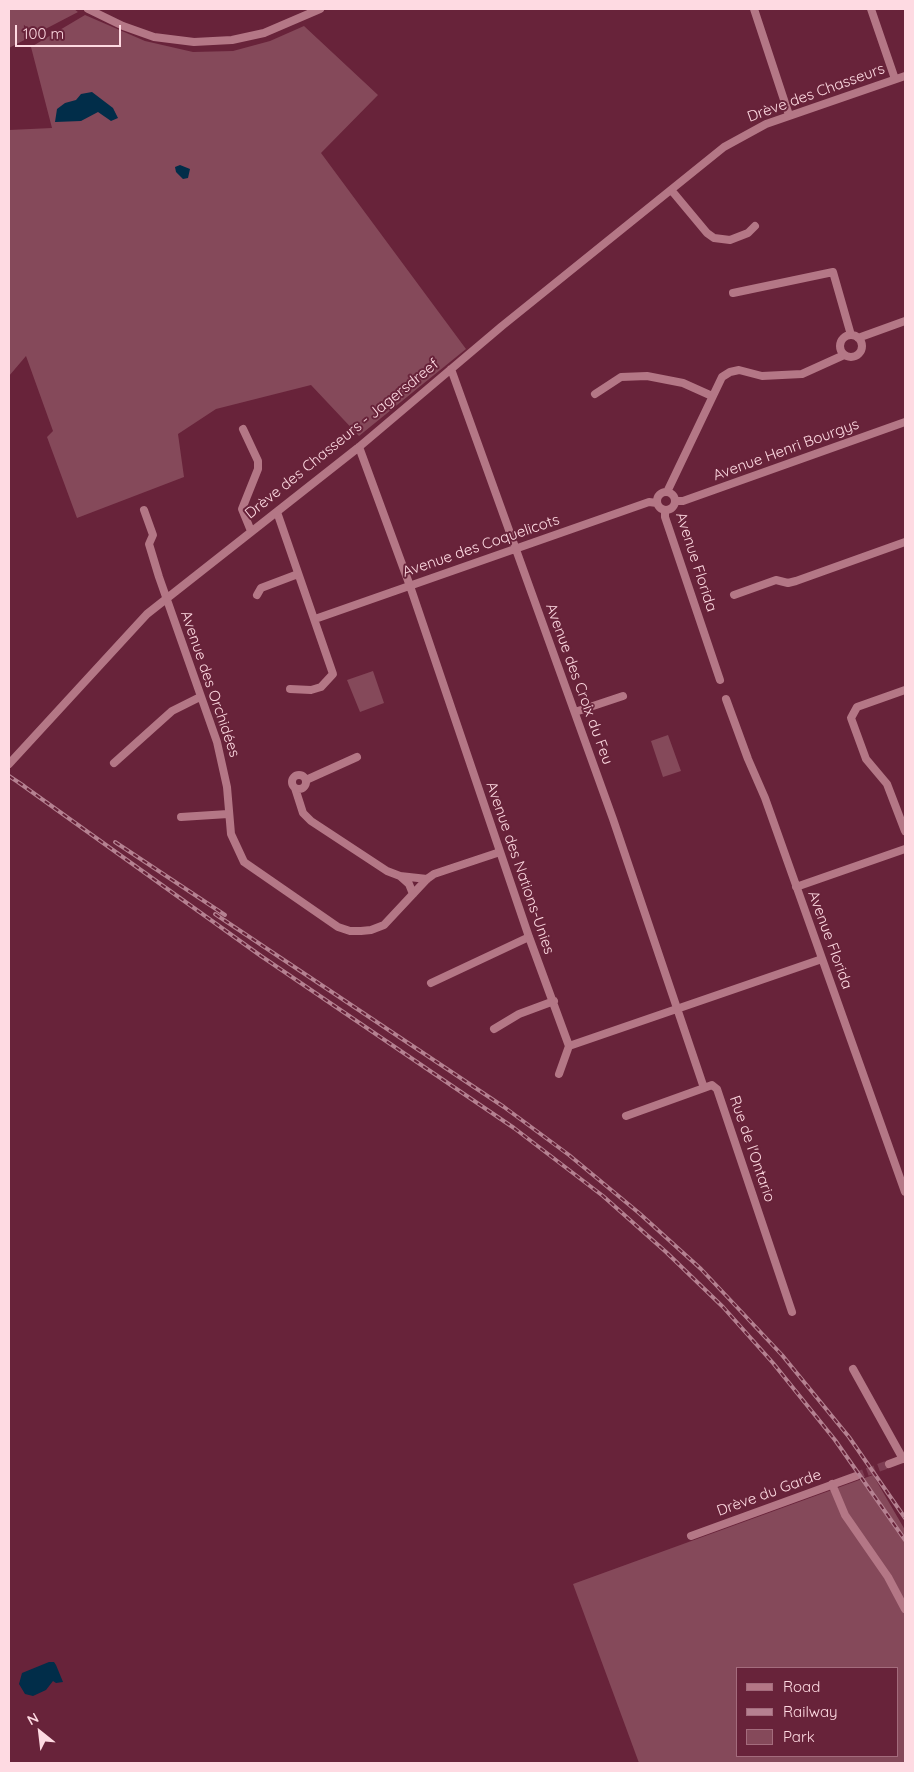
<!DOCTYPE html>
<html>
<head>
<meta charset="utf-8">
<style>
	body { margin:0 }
	#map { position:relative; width:914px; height:1772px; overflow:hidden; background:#68233a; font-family:Quicksand,sans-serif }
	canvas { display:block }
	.frame { position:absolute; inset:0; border:10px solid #fedae2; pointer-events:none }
	.legend { position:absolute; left:736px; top:1667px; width:162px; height:90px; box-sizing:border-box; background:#68233a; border:1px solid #a46c7d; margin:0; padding:6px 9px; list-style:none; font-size:15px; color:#fedae2 }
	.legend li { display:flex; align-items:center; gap:10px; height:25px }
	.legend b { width:25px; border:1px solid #a46c7d }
	.north { position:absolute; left:15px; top:1707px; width:50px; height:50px; -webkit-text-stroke:4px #68233a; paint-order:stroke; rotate:331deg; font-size:14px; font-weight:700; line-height:20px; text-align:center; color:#fedae2 }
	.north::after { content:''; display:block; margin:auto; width:18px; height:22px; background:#fedae2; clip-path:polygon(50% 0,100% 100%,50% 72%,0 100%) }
	.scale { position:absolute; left:15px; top:25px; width:106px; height:22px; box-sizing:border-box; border:2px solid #fedae2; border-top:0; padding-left:6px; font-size:15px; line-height:18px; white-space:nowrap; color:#fedae2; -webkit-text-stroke:4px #68233a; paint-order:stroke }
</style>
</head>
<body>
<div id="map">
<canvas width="914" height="1772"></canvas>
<div class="frame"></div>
<ul class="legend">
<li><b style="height:6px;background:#b47786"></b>Road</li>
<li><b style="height:6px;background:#b58191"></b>Railway</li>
<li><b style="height:14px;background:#85495a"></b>Park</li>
</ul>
<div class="north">N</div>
<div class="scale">100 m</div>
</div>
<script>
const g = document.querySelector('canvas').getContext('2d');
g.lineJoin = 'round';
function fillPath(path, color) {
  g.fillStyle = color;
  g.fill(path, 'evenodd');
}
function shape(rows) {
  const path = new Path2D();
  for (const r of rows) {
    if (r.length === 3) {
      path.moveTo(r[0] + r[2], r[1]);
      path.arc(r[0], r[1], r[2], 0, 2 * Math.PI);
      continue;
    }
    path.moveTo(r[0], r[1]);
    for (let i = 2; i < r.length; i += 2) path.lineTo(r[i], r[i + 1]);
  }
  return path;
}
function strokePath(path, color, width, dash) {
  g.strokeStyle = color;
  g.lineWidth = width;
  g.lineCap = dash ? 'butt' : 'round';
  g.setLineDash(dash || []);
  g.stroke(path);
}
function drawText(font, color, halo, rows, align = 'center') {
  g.font = font + ' Quicksand,sans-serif';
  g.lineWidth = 4;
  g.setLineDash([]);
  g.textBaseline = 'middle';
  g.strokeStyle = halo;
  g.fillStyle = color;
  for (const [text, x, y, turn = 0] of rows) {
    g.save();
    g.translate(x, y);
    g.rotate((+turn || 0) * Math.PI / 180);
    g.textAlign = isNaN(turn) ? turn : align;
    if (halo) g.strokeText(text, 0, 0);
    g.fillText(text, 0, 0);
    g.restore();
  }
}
fillPath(shape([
	[9,9,74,9,78,12,9,48],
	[85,15,145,41,193,52,233,51,270,41,304,26,378,95,321,153,466,349,359,436,311,385,216,409,178,434,184,477,77,518,47,437,53,431,26,356,9,376,9,130,52,128,31,47],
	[373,671,384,703,360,712,347,680],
	[668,735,681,771,663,777,651,741],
	[873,1475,905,1530,905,1763,639,1763,573,1584],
	[738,1668,898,1668,898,1756,738,1756]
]), '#85495a');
fillPath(shape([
	[92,92,113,108,118,118,111,121,98,112,81,121,55,122,57,109,65,103,76,100,81,94],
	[180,165,190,169,188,178,183,179,176,172,175,167],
	[49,1662,54,1662,56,1665,63,1682,56,1683,53,1681,46,1690,33,1696,25,1694,19,1684,22,1673]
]), '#012d49');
strokePath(shape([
	[856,1476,889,1464]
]), '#7e3e53', 8, [8, 4]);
strokePath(shape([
	[88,9,123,26,154,37,194,42,232,40,264,33,320,9],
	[754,9,789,115],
	[871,9,895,79],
	[672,191,707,233,714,238,730,240,748,233,755,226],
	[733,293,833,272,851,335],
	[851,346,11],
	[858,338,905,321],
	[451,369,613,819,704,1088,712,1085,717,1089,792,1312],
	[595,394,621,377,647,376,683,383,712,396],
	[243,429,258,461,258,469,242,509,251,531],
	[359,447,410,586,529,937,569,1046,822,959],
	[667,492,722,377,730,372,739,370,762,376,802,374,844,355],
	[666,501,9],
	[675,501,683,501,905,422],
	[144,510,153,535,149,544,159,577,217,742,227,787,231,834,244,862,338,927,350,931,361,931,371,930,384,925,427,879,434,874,500,852],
	[665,510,665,517,720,680],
	[277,512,333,674,321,687,311,690,290,689],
	[257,595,261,588,298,574],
	[734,595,776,580,788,583,796,581,905,542],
	[315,619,649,502,657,503],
	[905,690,857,707,851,718,866,759,887,784,905,831],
	[726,699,748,759,765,798,905,1192],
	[575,712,623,696],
	[114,763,172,711,200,697],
	[9,764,147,614,359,447,502,326,724,147,766,124,905,76],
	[299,782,7],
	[306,780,357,757],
	[295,788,303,813,311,821,387,871,400,876,427,879],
	[181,817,228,814],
	[400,876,409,884,413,894],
	[796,887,905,849],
	[431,983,529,937],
	[494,1029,519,1014,554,1001],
	[559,1074,569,1046],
	[626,1116,704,1088],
	[853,1369,903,1459],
	[889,1464,905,1458],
	[832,1484,845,1515,888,1577,905,1609],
	[691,1536,856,1476]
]), '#b47786', 8);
const rail = shape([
	[9,776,24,786],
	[18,782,261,956,514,1128,603,1196,666,1252,723,1307,773,1363,835,1440,905,1540],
	[115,842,225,915],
	[215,914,504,1107,569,1155,639,1213,701,1269,782,1355,849,1437,905,1518]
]);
strokePath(rail, '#b58191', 4);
strokePath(rail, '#68233a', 2, [5.5]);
drawText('15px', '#fedae2', '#68233a', [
	["Drève des Chasseurs",816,93,-20],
	["Drève des Chasseurs - Jagersdreef",342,439,-39],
	["Avenue Henri Bourgys",786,450,-20],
	["Avenue des Coquelicots",481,546,-19],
	["Avenue Florida",696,562,72],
	["Avenue des Orchidées",210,684,71],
	["Avenue des Croix du Feu",579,684,70],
	["Avenue des Nations-Unies",520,868,71],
	["Avenue Florida",830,940,70],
	["Rue de l'Ontario",752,1149,71],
	["Drève du Garde",769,1493,-20]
]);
</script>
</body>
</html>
